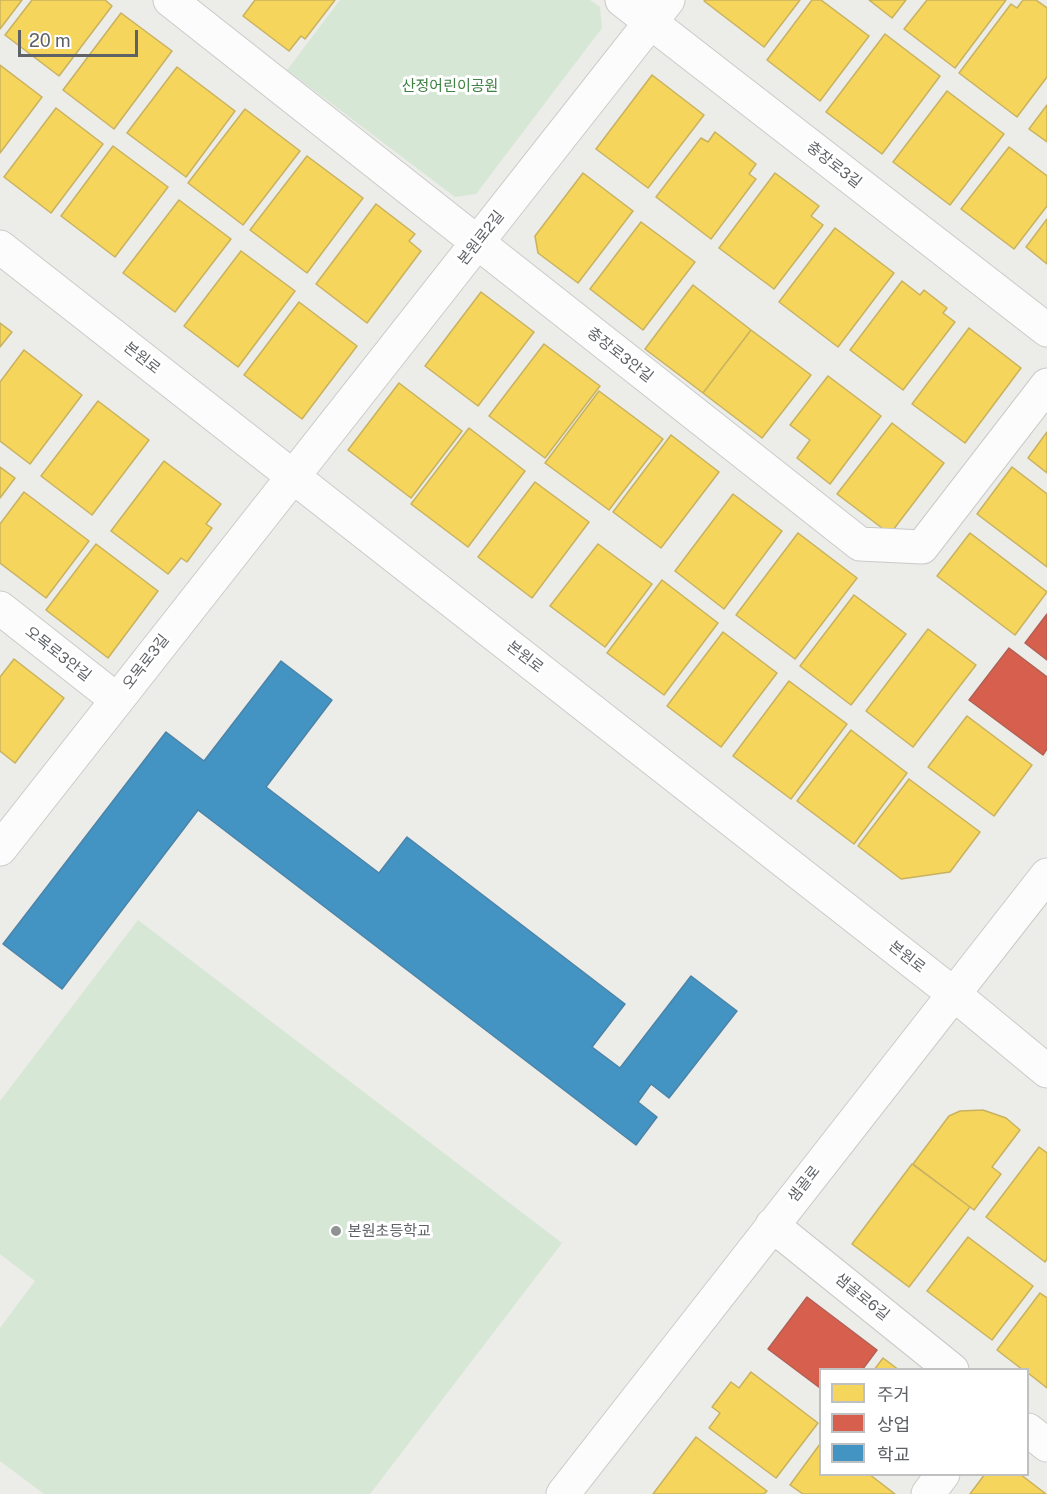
<!DOCTYPE html>
<html>
<head>
<meta charset="utf-8">
<style>
	body { margin:0 }
	#map { position:relative; width:1047px; height:1494px; overflow:hidden; background:#ecece8; font-family:"Public Sans","Noto Sans KR",sans-serif }
	canvas { display:block }
	.legend { position:absolute; left:819px; top:1368px; width:210px; height:108px; box-sizing:border-box; background:#fff; border:2px solid #bfc0c1; margin:0; padding:8px 10px; list-style:none; font-size:18px; color:#5e6165 }
	.legend li { display:flex; align-items:center; gap:12px; height:30px }
	.legend b { width:30px; border:2px solid #bfc0c1 }
	.scale { position:absolute; left:18px; top:30px; width:120px; height:27px; box-sizing:border-box; border:3px solid #5e6165; border-top:0; padding-left:8px; font-size:18px; line-height:21px; white-space:nowrap; color:#5e6165; -webkit-text-stroke:4px #fff; paint-order:stroke }
</style>
</head>
<body>
<div id="map">
<canvas width="1047" height="1494"></canvas>
<ul class="legend">
<li><b style="height:16px;background:#f6d55c"></b>주거</li>
<li><b style="height:16px;background:#d6604d"></b>상업</li>
<li><b style="height:16px;background:#4393c3"></b>학교</li>
</ul>
<div class="scale">20 m</div>
</div>
<script>
const g = document.querySelector('canvas').getContext('2d');
g.lineJoin = 'round';
function fillPath(path, color) {
  g.fillStyle = color;
  g.fill(path, 'evenodd');
}
function shape(rows) {
  const path = new Path2D();
  for (const r of rows) {
    path.moveTo(r[0], r[1]);
    for (let i = 2; i < r.length; i += 2) path.lineTo(r[i], r[i + 1]);
  }
  return path;
}
function strokePath(path, color, width, dash) {
  g.strokeStyle = color;
  g.lineWidth = width;
  g.lineCap = dash ? 'butt' : 'round';
  g.setLineDash(dash || []);
  g.stroke(path);
}
function drawText(font, color, halo, rows, align = 'center') {
  g.font = font + ' "Public Sans","Noto Sans KR",sans-serif';
  g.lineWidth = 6;
  g.setLineDash([]);
  g.textBaseline = 'middle';
  g.strokeStyle = halo;
  g.fillStyle = color;
  for (const [text, x, y, turn = 0] of rows) {
    g.save();
    g.translate(x, y);
    g.rotate((+turn || 0) * Math.PI / 180);
    g.textAlign = isNaN(turn) ? turn : align;
    if (halo) g.strokeText(text, 0, 0);
    g.fillText(text, 0, 0);
    g.restore();
  }
}
fillPath(shape([
	[340,0,590,0,600,7,602,28,476,194,455,197,287,70],
	[138,920,562,1243,370,1494,44,1494,0,1461,0,1328,35,1281,0,1254,0,1101]
]), '#d7e7d5');
const homes = shape([
	[0,0,22,0,0,29,0,0],
	[32,0,105,0,112,6,59,76,5,35,32,0],
	[255,0,335,0,305,39,301,36,289,51,243,16,255,0],
	[705,0,800,0,764,47,704,1,705,0],
	[812,0,821,0,869,36,820,101,767,60,812,0],
	[869,0,906,0,892,18,869,0],
	[927,0,1006,0,955,68,904,29,927,0],
	[1023,0,1036,0,1047,8,1047,77,1017,117,959,73,1011,4,1017,8,1023,0],
	[121,13,172,51,114,129,63,90,121,13],
	[885,34,940,76,882,154,826,112,885,34],
	[0,65,42,97,0,153,0,65],
	[177,67,235,111,186,177,127,133,177,67],
	[652,75,704,115,648,188,596,149,652,75],
	[947,91,1004,134,950,205,893,162,947,91],
	[1047,105,1047,142,1029,129,1047,105],
	[56,108,103,144,51,213,4,177,56,108],
	[245,109,300,151,243,225,188,183,245,109],
	[715,132,756,164,749,174,756,179,711,239,656,197,701,138,708,142,715,132],
	[113,146,168,187,115,257,61,216,113,146],
	[1009,147,1047,176,1047,206,1014,249,961,209,1009,147],
	[307,156,363,198,307,273,250,230,307,156],
	[583,173,633,211,578,283,538,253,535,236,583,173],
	[775,173,819,206,811,216,823,225,774,289,719,248,775,173],
	[179,200,231,239,175,312,123,273,179,200],
	[376,204,415,234,409,241,421,251,367,323,316,284,376,204],
	[1047,219,1047,264,1026,247,1047,219],
	[641,222,695,262,643,330,590,289,641,222],
	[835,228,894,273,838,347,779,302,835,228],
	[241,251,295,291,238,367,184,326,241,251],
	[902,281,920,295,924,290,947,308,943,313,955,322,903,390,850,350,902,281],
	[693,285,751,330,703,393,645,349,693,285],
	[481,292,534,332,478,406,425,366,481,292],
	[299,302,357,346,302,419,244,375,299,302],
	[0,323,12,332,0,347,0,323],
	[969,328,1021,368,965,443,912,404,969,328],
	[751,330,811,375,762,438,703,393,751,330],
	[544,344,600,386,545,458,489,416,544,344],
	[24,350,82,395,30,464,0,441,0,382,24,350],
	[828,376,881,416,830,484,797,458,810,440,790,425,828,376],
	[399,383,462,431,411,498,348,450,399,383],
	[599,391,663,439,609,510,545,463,599,391],
	[98,401,149,440,92,515,41,476,98,401],
	[892,423,944,463,890,534,837,494,892,423],
	[469,428,525,471,468,547,411,504,469,428],
	[1047,432,1047,473,1028,458,1047,432],
	[671,435,719,472,661,548,613,512,671,435],
	[164,461,221,504,206,524,212,528,187,562,181,558,168,574,111,531,164,461],
	[0,467,15,478,0,498,0,467],
	[1012,467,1047,494,1047,567,977,514,1012,467],
	[535,482,589,522,532,598,478,557,535,482],
	[24,492,89,541,46,598,0,563,0,524,24,492],
	[733,494,782,531,724,609,675,571,733,494],
	[798,533,857,578,795,659,736,615,798,533],
	[970,533,1047,592,1015,635,937,576,970,533],
	[96,544,158,591,108,658,46,610,96,544],
	[598,544,652,584,605,647,550,606,598,544],
	[662,580,718,623,664,695,607,653,662,580],
	[854,595,906,634,851,705,800,666,854,595],
	[928,629,976,665,913,747,866,711,928,629],
	[723,632,777,673,721,747,667,706,723,632],
	[14,659,64,698,15,763,0,751,0,677,14,659],
	[789,681,847,724,791,799,733,756,789,681],
	[967,716,1032,765,994,816,928,767,967,716],
	[851,730,907,773,854,844,797,801,851,730],
	[909,779,980,832,950,872,901,879,858,846,909,779],
	[983,1110,1006,1118,1020,1130,992,1167,1001,1174,974,1210,913,1164,949,1116,960,1111,983,1110],
	[1039,1147,1047,1153,1047,1259,1045,1262,986,1217,1039,1147],
	[912,1164,970,1207,909,1287,852,1244,912,1164],
	[968,1237,1033,1286,992,1340,927,1291,968,1237],
	[1040,1293,1047,1298,1047,1388,1028,1373,1028,1370,1023,1370,997,1350,1040,1293],
	[883,1358,899,1370,874,1370,883,1358],
	[751,1372,818,1423,776,1478,709,1428,720,1413,712,1407,731,1382,739,1388,751,1372],
	[696,1437,767,1491,764,1494,653,1494,696,1437],
	[820,1444,820,1474,869,1474,895,1494,803,1494,790,1485,820,1444],
	[985,1474,1020,1474,1046,1494,970,1494,985,1474]
]);
fillPath(homes, '#f6d55c');
strokePath(homes, '#c8b25f', 1.5);
const shops = shape([
	[1047,614,1047,660,1025,643,1047,614],
	[1009,648,1047,677,1047,749,1043,755,969,700,1009,648],
	[807,1297,877,1350,862,1370,820,1370,820,1388,768,1349,807,1297]
]);
fillPath(shops, '#d6604d');
strokePath(shops, '#b26054', 1.5);
const schools = shape([
	[281,661,332,700,266,787,379,873,407,837,625,1004,592,1047,620,1068,691,976,737,1011,669,1098,651,1084,638,1102,657,1117,636,1145,198,810,62,989,3,944,166,732,204,761,281,661]
]);
fillPath(schools, '#4393c3');
strokePath(schools, '#4b84a7', 1.5);
const minor = shape([
	[170,0,860,544,922,547,1047,385],
	[622,0,1047,330],
	[0,247,955,995,1047,1071],
	[0,608,117,700],
	[0,849,668,0],
	[772,1225,952,1370],
	[1028,1430,1047,1445],
	[563,1494,1047,875],
	[928,1494,943,1474]
]);
strokePath(minor, '#cacac9', 35);
strokePath(minor, '#fcfcfc', 33);
for (const [x, y, r, color] of [
	[336,1231,6,"#909293"]
]) {
  const dot = new Path2D();
  dot.arc(x, y, r, 0, 2 * Math.PI);
  g.fillStyle = color;
  g.fill(dot);
  strokePath(dot, '#fff', 2);
}
drawText('15px', '#3f8243', '#fff', [
	["산정어린이공원",450,86]
]);
drawText('15px', '#5e6165', '#fff', [
	["충장로3길",834,165,38],
	["본원로2길",481,238,-52],
	["충장로3안길",620,355,38],
	["본원로",142,358,38],
	["오목로3안길",58,654,38],
	["본원로",525,657,38],
	["오목로3길",146,662,-52],
	["본원로",907,957,38],
	["샘골로",804,1184,-52],
	["샘골로6길",862,1297,39]
]);
drawText('15px', '#5e6165', '#fff', [
	["본원초등학교",348,1231]
], 'left');
</script>
</body>
</html>
